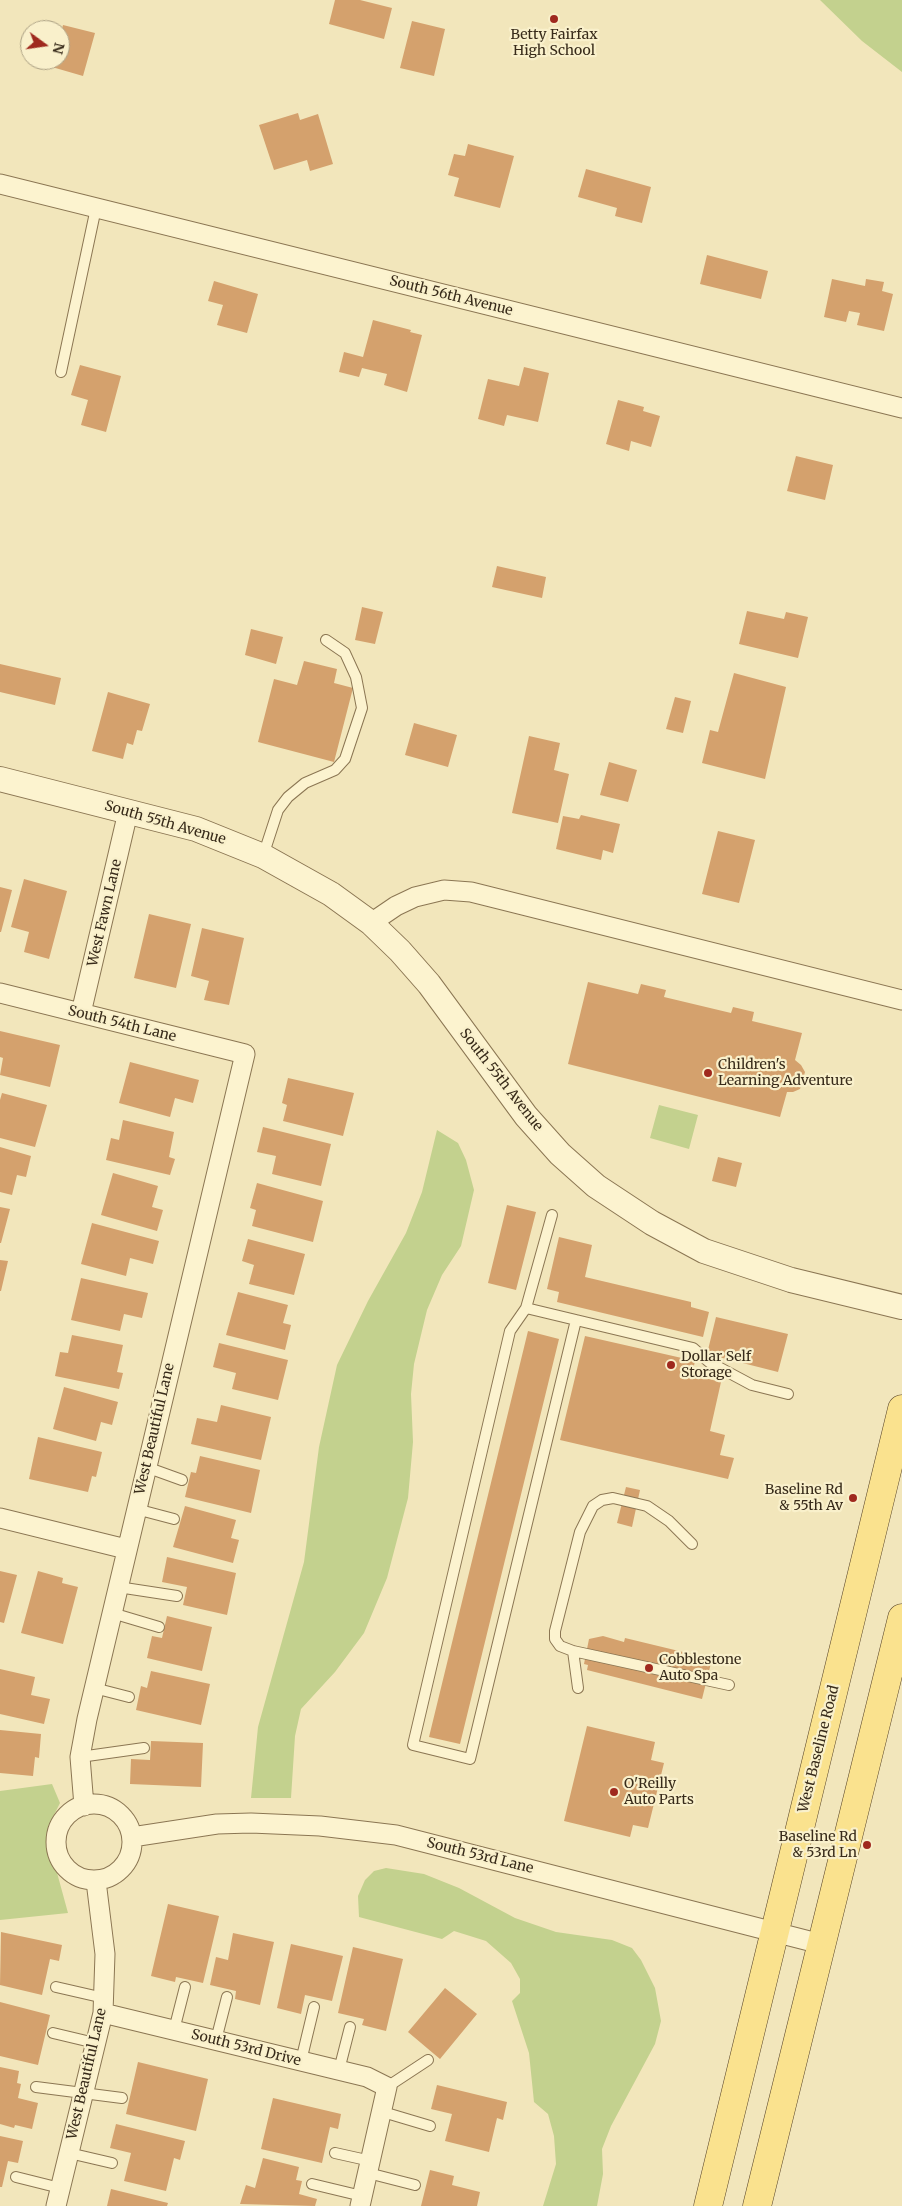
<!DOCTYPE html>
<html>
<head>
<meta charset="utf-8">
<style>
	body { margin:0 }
	#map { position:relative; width:902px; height:2206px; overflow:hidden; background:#f2e6bb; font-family:Merriweather,serif }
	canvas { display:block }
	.north { position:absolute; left:20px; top:20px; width:50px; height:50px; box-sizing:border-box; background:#f9f0cb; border:1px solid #aca184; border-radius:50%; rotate:104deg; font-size:14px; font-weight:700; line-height:20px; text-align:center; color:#382b1a }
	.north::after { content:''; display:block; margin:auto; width:18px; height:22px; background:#9f291e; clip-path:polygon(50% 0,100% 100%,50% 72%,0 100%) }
</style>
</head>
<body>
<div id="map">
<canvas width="902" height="2206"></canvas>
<div class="north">N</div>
</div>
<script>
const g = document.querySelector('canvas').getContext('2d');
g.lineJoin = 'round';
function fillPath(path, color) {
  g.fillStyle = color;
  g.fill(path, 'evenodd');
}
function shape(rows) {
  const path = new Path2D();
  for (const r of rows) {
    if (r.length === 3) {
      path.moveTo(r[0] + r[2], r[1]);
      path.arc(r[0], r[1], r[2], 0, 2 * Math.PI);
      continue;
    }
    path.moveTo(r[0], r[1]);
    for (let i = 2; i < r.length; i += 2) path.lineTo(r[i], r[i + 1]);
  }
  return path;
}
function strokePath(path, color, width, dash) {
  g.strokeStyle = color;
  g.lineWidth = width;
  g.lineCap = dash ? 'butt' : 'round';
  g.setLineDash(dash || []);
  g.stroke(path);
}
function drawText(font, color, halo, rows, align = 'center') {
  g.font = font + ' Merriweather,serif';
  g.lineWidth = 4.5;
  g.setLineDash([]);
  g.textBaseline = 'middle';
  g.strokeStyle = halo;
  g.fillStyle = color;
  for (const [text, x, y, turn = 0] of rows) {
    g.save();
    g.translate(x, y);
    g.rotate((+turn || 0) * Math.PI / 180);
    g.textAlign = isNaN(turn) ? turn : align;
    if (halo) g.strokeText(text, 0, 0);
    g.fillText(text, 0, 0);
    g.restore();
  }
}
fillPath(shape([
	[820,0,902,0,902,72,862,41],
	[659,1105,698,1115,689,1149,650,1138],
	[437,1130,458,1143,466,1160,474,1190,461,1246,442,1275,427,1310,414,1364,411,1394,413,1442,408,1498,387,1578,364,1633,335,1672,301,1709,295,1736,291,1798,251,1798,258,1727,304,1562,319,1447,337,1365,368,1301,406,1233,422,1192],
	[52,1784,60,1803,51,1821,47,1847,56,1869,68,1913,0,1920,0,1791],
	[386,1868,424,1874,459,1888,515,1918,556,1932,612,1940,632,1948,641,1960,655,1988,661,2021,655,2044,611,2126,602,2149,603,2174,597,2206,543,2206,556,2164,554,2136,548,2114,534,2102,529,2053,512,2001,520,1993,520,1979,511,1963,486,1941,454,1931,442,1939,359,1917,358,1896,365,1880,374,1871]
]), '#c3d18e');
fillPath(shape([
	[335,0,360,0,392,8,384,39,329,24],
	[412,21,445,29,434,76,400,68],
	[63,25,95,33,83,76,52,67,54,60,60,60,60,37],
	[298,113,300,120,318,114,333,164,310,171,307,160,274,170,259,125],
	[468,144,514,156,500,208,454,196,459,178,448,175,454,154,465,156],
	[586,169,651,187,642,223,615,216,617,208,578,197],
	[707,255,768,271,761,299,700,284],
	[832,279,865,286,866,279,884,282,882,291,893,294,884,331,857,325,860,313,849,311,846,322,824,317],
	[214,281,258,294,247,333,217,325,223,305,208,301],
	[373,320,411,330,410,332,422,335,407,392,384,385,387,374,362,368,359,377,339,372,344,352,363,357],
	[80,365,121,376,106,432,81,425,88,400,71,395],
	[524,367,549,373,538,422,507,415,504,426,478,419,488,379,519,386],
	[618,400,644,407,643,411,660,416,651,447,631,441,629,451,606,444],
	[796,456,833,465,825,500,787,491],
	[497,566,546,577,542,598,492,587],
	[362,607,383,612,375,644,355,640],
	[747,611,784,619,786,612,808,617,798,658,739,644],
	[251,629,283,637,276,664,245,655],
	[304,661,337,669,334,683,353,688,334,762,258,742,274,679,297,685],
	[0,664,61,678,55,705,0,692],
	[734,673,786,687,765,779,702,763,710,730,718,732],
	[108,692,150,704,142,731,137,730,133,745,127,743,123,759,92,751],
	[675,697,691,701,683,733,666,729],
	[414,723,457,735,448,767,405,755],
	[529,736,560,743,554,770,569,774,558,823,512,813],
	[609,762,637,770,628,802,600,795],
	[581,815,620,824,613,853,603,850,601,860,556,849,563,816,579,819],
	[718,831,755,840,739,903,702,894],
	[24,879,67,891,49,959,24,952,29,932,11,927],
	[0,887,12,890,1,932,0,932],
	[149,914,191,924,176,988,134,978],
	[202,928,244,938,229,1005,204,1000,209,981,191,976],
	[588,982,638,994,641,984,666,990,664,997,731,1013,733,1007,754,1012,752,1021,802,1033,795,1060,801,1065,805,1072,800,1089,793,1092,787,1092,780,1117,568,1064],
	[0,1031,60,1045,50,1087,0,1075,3,1058,0,1057],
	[130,1062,199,1080,193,1103,175,1098,170,1117,119,1103],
	[288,1078,354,1093,343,1136,283,1121,287,1105,282,1103],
	[2,1093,47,1105,35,1147,0,1138,0,1100],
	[123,1120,174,1132,169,1157,175,1159,170,1175,106,1160,111,1138,119,1140],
	[263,1127,331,1144,321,1186,272,1174,276,1156,257,1152],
	[0,1147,31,1156,26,1177,17,1175,12,1195,0,1192],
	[718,1157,742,1163,736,1187,712,1181],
	[113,1173,158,1186,152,1207,163,1210,157,1231,101,1215],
	[257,1183,323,1201,313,1242,252,1226,256,1210,250,1208],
	[507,1205,536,1212,516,1290,488,1283],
	[0,1207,10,1209,1,1243,0,1243],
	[92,1223,159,1241,153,1264,130,1258,126,1276,81,1264],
	[559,1237,592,1245,585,1277,691,1302,691,1307,709,1312,703,1337,557,1302,559,1292,547,1289],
	[248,1239,305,1254,294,1295,249,1284,254,1265,242,1261],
	[0,1260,8,1261,1,1291,0,1291],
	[81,1278,148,1293,142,1318,124,1314,120,1331,71,1320],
	[238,1292,288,1305,283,1323,291,1325,285,1350,226,1335],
	[716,1317,788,1334,778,1372,707,1354],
	[528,1331,559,1339,460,1744,429,1737],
	[72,1335,123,1345,117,1372,123,1373,119,1389,55,1376,60,1352,68,1353],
	[585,1336,695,1361,692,1375,721,1382,710,1431,725,1435,720,1455,734,1458,728,1479,560,1440],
	[219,1343,288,1360,278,1400,232,1389,236,1373,213,1367],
	[64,1387,118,1402,112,1425,101,1422,96,1441,53,1429],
	[221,1405,271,1417,261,1460,191,1444,197,1418,217,1422],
	[38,1437,102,1452,96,1477,92,1476,88,1492,29,1479],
	[200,1456,260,1470,251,1513,185,1497,191,1472,196,1473],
	[626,1487,640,1490,632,1527,617,1523],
	[185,1506,236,1520,231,1538,239,1540,233,1563,173,1547],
	[167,1557,236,1573,227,1615,183,1605,187,1587,162,1582],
	[0,1571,17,1575,4,1623,0,1622],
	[38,1571,63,1578,62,1583,78,1587,63,1644,21,1633],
	[167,1616,212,1627,202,1671,147,1658,152,1636,162,1638],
	[603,1636,624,1642,625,1638,712,1659,702,1699,587,1670,588,1665,584,1664,589,1639],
	[0,1669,35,1677,31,1695,50,1699,44,1724,0,1714],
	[151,1671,210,1684,201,1725,136,1710,141,1686,147,1688],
	[587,1726,655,1742,651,1760,664,1763,648,1828,633,1825,630,1837,564,1821],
	[0,1730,41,1734,39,1758,35,1757,33,1776,0,1773],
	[151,1741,203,1743,201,1787,130,1784,131,1759,150,1760],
	[168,1904,219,1916,203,1983,176,1977,175,1982,151,1976],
	[1,1932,62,1945,59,1961,50,1959,42,1995,0,1985],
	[233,1933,274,1942,260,2005,235,1999,236,1991,210,1985,216,1957,228,1960],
	[291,1944,343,1956,332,2001,305,1995,301,2014,277,2008],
	[353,1947,403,1959,386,2031,362,2025,364,2019,338,2013],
	[445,1988,477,2014,440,2059,408,2032],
	[0,2002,50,2015,38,2065,0,2056],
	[138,2062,208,2079,196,2131,126,2114],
	[0,2067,19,2071,17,2083,21,2084,18,2098,38,2103,32,2129,15,2125,14,2128,0,2124],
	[437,2085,507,2102,503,2120,497,2118,489,2152,445,2141,452,2114,431,2109],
	[273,2098,341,2114,338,2129,330,2127,322,2163,261,2149],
	[116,2124,185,2141,180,2160,174,2158,166,2191,124,2181,131,2153,110,2148],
	[0,2136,23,2141,18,2163,8,2161,2,2187,0,2187],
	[263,2158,299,2167,296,2180,302,2181,299,2194,317,2199,315,2206,240,2204,246,2185,255,2188],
	[430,2170,454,2176,452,2185,480,2192,477,2206,421,2206],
	[111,2189,168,2203,167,2206,107,2206]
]), '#d4a16d');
const service = shape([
	[61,372,96,208],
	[263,856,278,810,288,797,305,783,335,770,345,759,362,708,356,677,345,653,326,640],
	[526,1308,552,1215],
	[576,1320,470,1759,413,1745,510,1331,526,1308,576,1320,693,1348,709,1362,752,1385,788,1394],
	[146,1467,182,1480],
	[136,1509,174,1519],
	[692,1544,669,1521,647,1506,613,1498,602,1500,593,1506,580,1532,555,1631,555,1639,560,1646,573,1651,729,1685],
	[118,1587,177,1596],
	[112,1613,159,1627],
	[573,1651,578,1688],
	[94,1688,129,1697],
	[80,1757,144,1748],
	[56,1987,104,1998],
	[174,2030,185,1987],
	[53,2033,95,2043],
	[216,2040,227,1997],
	[301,2061,314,2007],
	[339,2070,350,2027],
	[36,2087,122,2098],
	[387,2087,428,2060],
	[383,2112,430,2126],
	[69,2153,112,2163],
	[335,2153,371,2161],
	[368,2173,415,2185],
	[16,2177,60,2188],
	[312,2184,362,2196]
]);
const minor = shape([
	[0,184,902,408],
	[371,923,396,906,415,897,444,890,471,892,902,1000],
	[0,993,245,1054,87,1719,80,1757,84,1806],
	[81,1013,128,812],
	[0,1518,126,1549],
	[94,1842,38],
	[132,1837,217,1824,251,1823,320,1826,396,1835,821,1944],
	[103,2013,367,2077,387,2087,360,2206],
	[56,2206,103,2013,105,1954,96,1881]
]);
const tertiary = shape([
	[0,779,196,829,263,856,331,894,371,923,400,951,429,984,526,1116,560,1154,596,1186,652,1223,704,1251,791,1280,902,1307]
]);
const primary = shape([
	[708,2206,902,1409],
	[757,2206,902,1618]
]);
strokePath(service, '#8b7653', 12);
strokePath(minor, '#8b7653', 21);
strokePath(tertiary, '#8b7653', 26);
strokePath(primary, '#574329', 29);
strokePath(service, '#fcf3cf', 10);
strokePath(minor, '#fcf3cf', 19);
strokePath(tertiary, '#fcf3cf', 24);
strokePath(primary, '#fae28e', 28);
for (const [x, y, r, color] of [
	[554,19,5,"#9f291e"],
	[708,1073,5,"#9f291e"],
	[671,1365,5,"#9f291e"],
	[853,1498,5,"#9f291e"],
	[649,1668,5,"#9f291e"],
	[614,1792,5,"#9f291e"],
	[867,1845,5,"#9f291e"]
]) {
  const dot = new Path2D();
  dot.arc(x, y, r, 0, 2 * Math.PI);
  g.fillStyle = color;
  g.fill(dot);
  strokePath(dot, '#f9f0cb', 2);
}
drawText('14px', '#382b1a', '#f9f0cb', [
	["Betty Fairfax",554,35,"center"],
	["High School",554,51,"center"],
	["Children's",718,1065],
	["Learning Adventure",718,1081],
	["Dollar Self",681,1357],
	["Storage",681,1373],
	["Baseline Rd",843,1490,"right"],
	["& 55th Av",843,1506,"right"],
	["Cobblestone",659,1660],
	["Auto Spa",659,1676],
	["O'Reilly",624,1784],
	["Auto Parts",624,1800],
	["Baseline Rd",857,1837,"right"],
	["& 53rd Ln",857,1853,"right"]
], 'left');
drawText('14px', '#382b1a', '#f9f0cb', [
	["South 56th Avenue",451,296,14],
	["South 55th Avenue",165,823,16],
	["West Fawn Lane",105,913,-77],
	["South 54th Lane",122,1024,14],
	["South 55th Avenue",501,1080,52],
	["West Beautiful Lane",155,1429,-77],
	["West Baseline Road",819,1749,-76],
	["South 53rd Lane",480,1856,14],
	["South 53rd Drive",246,2048,14],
	["West Beautiful Lane",87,2074,-77]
]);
</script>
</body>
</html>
